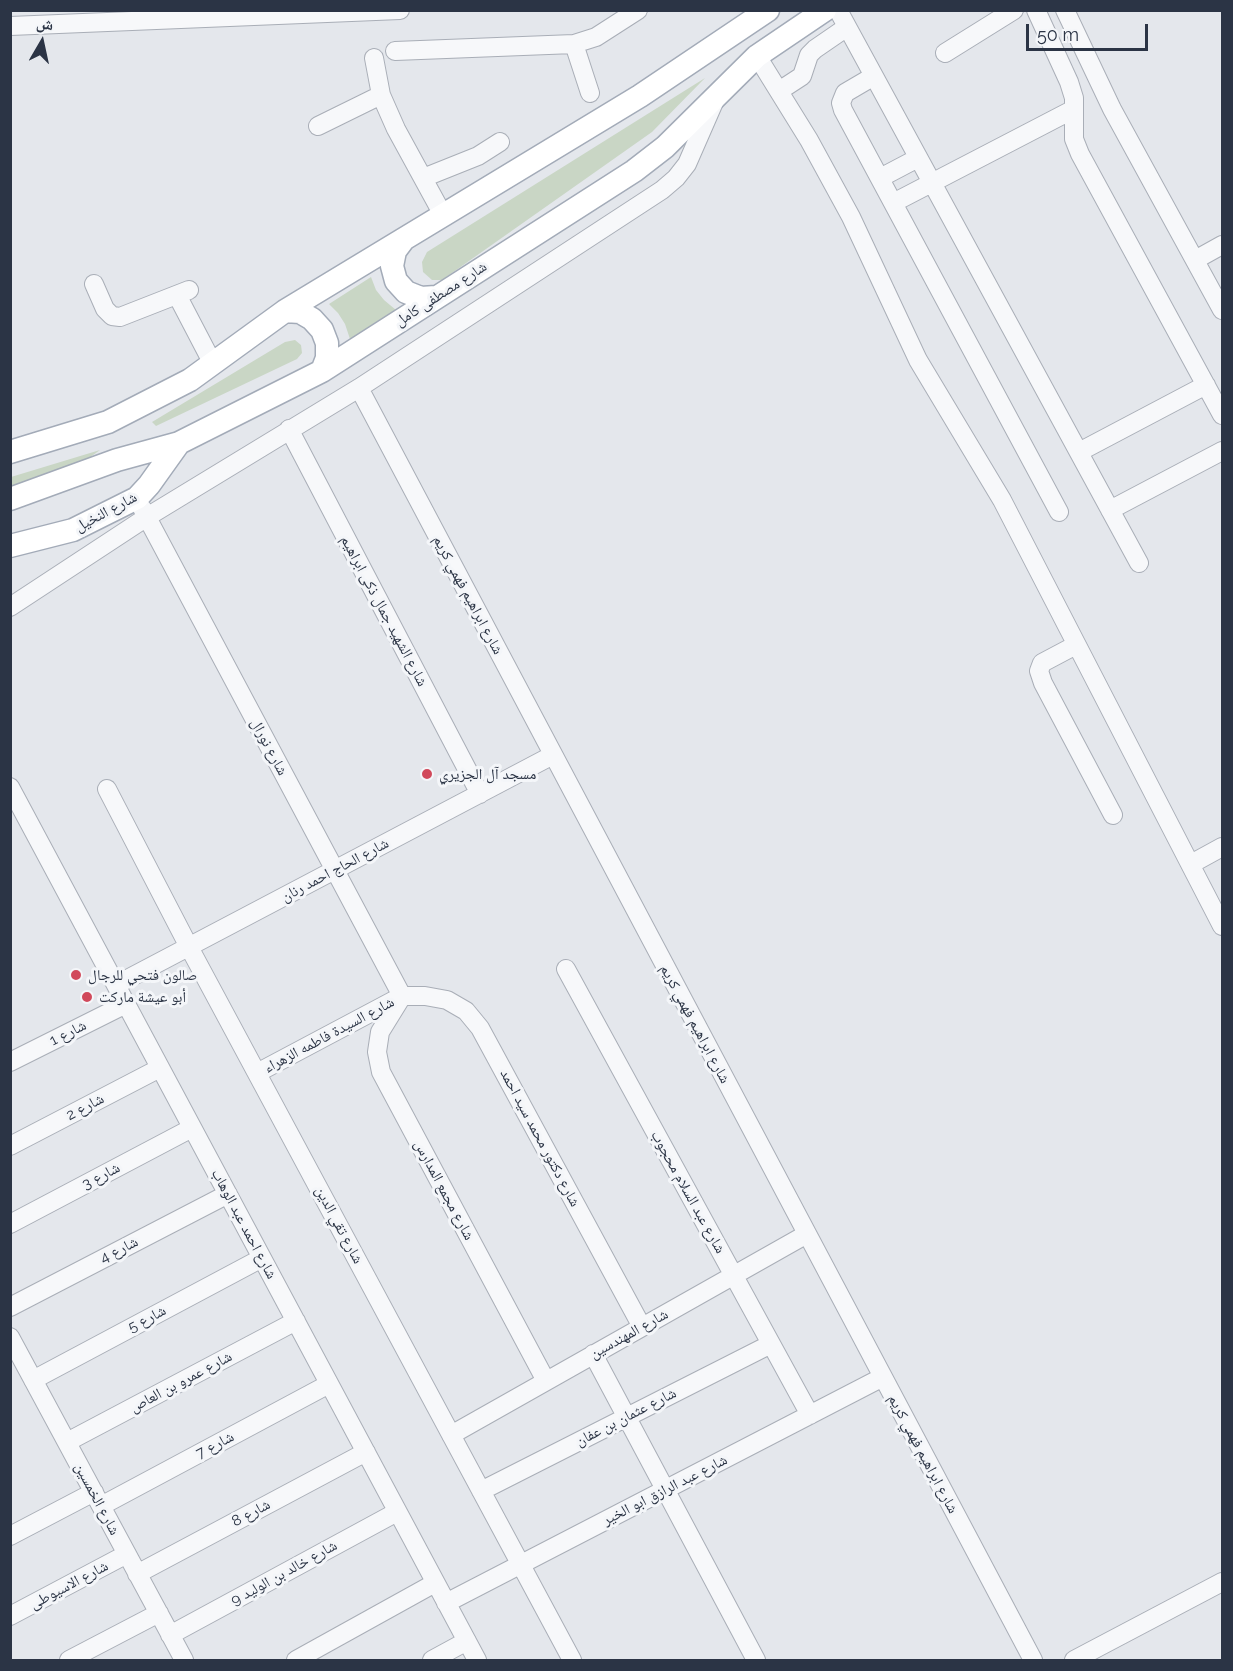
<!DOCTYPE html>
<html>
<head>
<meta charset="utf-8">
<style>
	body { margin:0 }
	#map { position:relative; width:1233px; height:1671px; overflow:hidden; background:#e4e7ec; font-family:Raleway,"Noto Naskh Arabic",sans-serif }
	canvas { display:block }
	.frame { position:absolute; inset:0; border:12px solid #2b3445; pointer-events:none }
	.north { position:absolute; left:12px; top:12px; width:60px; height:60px; -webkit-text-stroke:4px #f4f6f9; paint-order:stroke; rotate:9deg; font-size:16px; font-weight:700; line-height:24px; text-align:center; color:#2b3445 }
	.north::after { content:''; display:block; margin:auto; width:21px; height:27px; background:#2b3445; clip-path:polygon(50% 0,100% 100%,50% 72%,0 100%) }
	.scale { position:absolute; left:1026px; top:24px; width:122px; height:27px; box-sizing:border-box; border:3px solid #2b3445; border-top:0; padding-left:8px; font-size:18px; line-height:21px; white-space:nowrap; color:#2b3445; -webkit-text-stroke:4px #f4f6f9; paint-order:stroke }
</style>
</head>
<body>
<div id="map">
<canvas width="1233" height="1671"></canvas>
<div class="frame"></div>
<div class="north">ش</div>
<div class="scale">50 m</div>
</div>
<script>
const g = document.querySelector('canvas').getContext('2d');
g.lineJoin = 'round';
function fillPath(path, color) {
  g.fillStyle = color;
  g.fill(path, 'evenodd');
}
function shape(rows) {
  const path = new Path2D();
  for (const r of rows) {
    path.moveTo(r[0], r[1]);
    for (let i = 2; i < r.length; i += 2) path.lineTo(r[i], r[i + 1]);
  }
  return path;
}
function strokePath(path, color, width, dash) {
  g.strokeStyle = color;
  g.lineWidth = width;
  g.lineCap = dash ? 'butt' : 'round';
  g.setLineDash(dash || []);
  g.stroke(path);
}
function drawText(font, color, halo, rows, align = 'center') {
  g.font = font + ' Raleway,"Noto Naskh Arabic",sans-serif';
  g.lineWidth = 6;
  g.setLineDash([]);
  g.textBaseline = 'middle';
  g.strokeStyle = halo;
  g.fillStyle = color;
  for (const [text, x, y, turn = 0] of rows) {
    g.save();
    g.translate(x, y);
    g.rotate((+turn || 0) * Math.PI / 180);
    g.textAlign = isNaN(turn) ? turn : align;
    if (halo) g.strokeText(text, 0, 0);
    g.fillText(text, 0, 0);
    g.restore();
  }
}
fillPath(shape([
	[705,78,652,132,442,280,432,280,423,272,422,262,427,252],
	[371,277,376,290,384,300,396,310,350,339,345,324,338,313,329,304],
	[295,340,301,345,302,353,297,359,156,426,152,422,285,342],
	[100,450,78,466,11,486,11,477]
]), '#c9d6c5');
const minor = shape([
	[838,10,1139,563],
	[1036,10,1069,82,1074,98,1074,139,1080,154,1222,415],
	[1065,10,1112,109,1222,310],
	[10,26,400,10],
	[574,44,590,93],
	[395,51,574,44,596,37,638,10],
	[945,53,1014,10],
	[757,56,809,140,851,217,918,360,1002,500,1222,926],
	[374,58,381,95,396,129,443,215],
	[874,76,845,93,841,103,843,110,1059,512],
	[779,91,802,76,809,55,815,49,847,27],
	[318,126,381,95],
	[423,178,478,156,500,142],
	[880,178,918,158],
	[893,203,1074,109],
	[1195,260,1222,245],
	[94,284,105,309,112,316,120,317,189,290],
	[177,295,213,364],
	[359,388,1033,1660],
	[289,429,480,794],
	[1079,452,1206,385],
	[142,508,402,996],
	[1110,510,1222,451],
	[10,607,147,517,359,388,662,190,676,178,687,164,715,100],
	[1076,645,1042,663,1039,671,1043,683,1113,815],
	[10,787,477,1660],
	[107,789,189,947,572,1660],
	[1191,864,1222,847],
	[566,969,810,1415],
	[116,985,553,755],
	[401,998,380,1032,377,1052,381,1072,546,1381],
	[10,1062,126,1004],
	[257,1073,402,996,425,996,447,1000,466,1011,480,1028,642,1327],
	[10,1146,160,1068],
	[10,1224,192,1128],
	[10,1307,228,1194],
	[10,1337,184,1660],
	[593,1354,756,1660],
	[33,1380,262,1258],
	[451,1435,807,1234],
	[67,1442,296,1321],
	[481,1491,771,1344],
	[101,1506,329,1384],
	[10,1536,94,1492],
	[137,1574,366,1452],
	[446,1603,883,1377],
	[10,1616,127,1554],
	[170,1635,397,1512],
	[69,1660,159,1613],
	[296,1660,435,1583],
	[432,1660,467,1641],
	[1074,1660,1222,1582]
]);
const major = shape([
	[404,239,395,251,392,266,396,281,406,292,421,298,436,297],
	[285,311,300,312,312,319,322,330,327,343,327,358,322,371],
	[10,452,108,422,190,380,285,311,640,96,768,10],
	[10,499,117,460,179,443,322,371,634,171,665,147,757,56,825,10],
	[10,546,73,530,137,498,149,485,179,443]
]);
strokePath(minor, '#a9aeb7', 20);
strokePath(major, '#a3abb8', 25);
strokePath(minor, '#f7f8fa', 18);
strokePath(major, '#fff', 22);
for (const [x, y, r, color] of [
	[427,774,6,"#d1495b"],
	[76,975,6,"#d1495b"],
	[87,997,6,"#d1495b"]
]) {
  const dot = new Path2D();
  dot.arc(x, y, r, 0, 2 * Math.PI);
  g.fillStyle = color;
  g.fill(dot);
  strokePath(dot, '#f4f6f9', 2);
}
drawText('15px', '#2b3445', '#f4f6f9', [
	["شارع مصطفى كامل",441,294,-33],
	["شارع النخيل",106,512,-28],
	["شارع ابراهيم فهمي كريم",468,595,62],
	["شارع الشهيد جمال ذكى ابراهيم",384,611,62],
	["شارع نورال",269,747,62],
	["شارع الحاج احمد رنان",335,870,-28],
	["شارع ابراهيم فهمي كريم",695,1024,62],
	["شارع 1",68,1033,-27],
	["شارع السيدة فاطمه الزهراء",329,1035,-28],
	["شارع 2",85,1107,-28],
	["شارع دكتور محمد سيد احمد",540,1138,62],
	["شارع 3",101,1176,-28],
	["شارع مجمع المدارس",444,1190,62],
	["شارع عبد السلام محجوب",688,1192,61],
	["شارع احمد عبد الوهاب",244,1224,62],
	["شارع تقي الدين",339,1225,62],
	["شارع 4",119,1250,-27],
	["شارع 5",147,1319,-28],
	["شارع المهندسين",629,1334,-29],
	["شارع عمرو بن العاص",181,1382,-28],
	["شارع عثمان بن عفان",626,1417,-27],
	["شارع 7",215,1445,-28],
	["شارع ابراهيم فهمي كريم",923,1454,62],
	["شارع عبد الرازق ابو الخير",665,1490,-27],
	["شارع الخمسين",97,1499,62],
	["شارع 8",251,1513,-28],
	["شارع خالد بن الوليد 9",284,1573,-29],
	["شارع الاسيوطى",69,1585,-28]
]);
drawText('15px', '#2b3445', '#f4f6f9', [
	["مسجد آل الجزيري",439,774],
	["صالون فتحي للرجال",88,975],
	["أبو عيشة ماركت",99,997]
], 'left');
</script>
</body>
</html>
